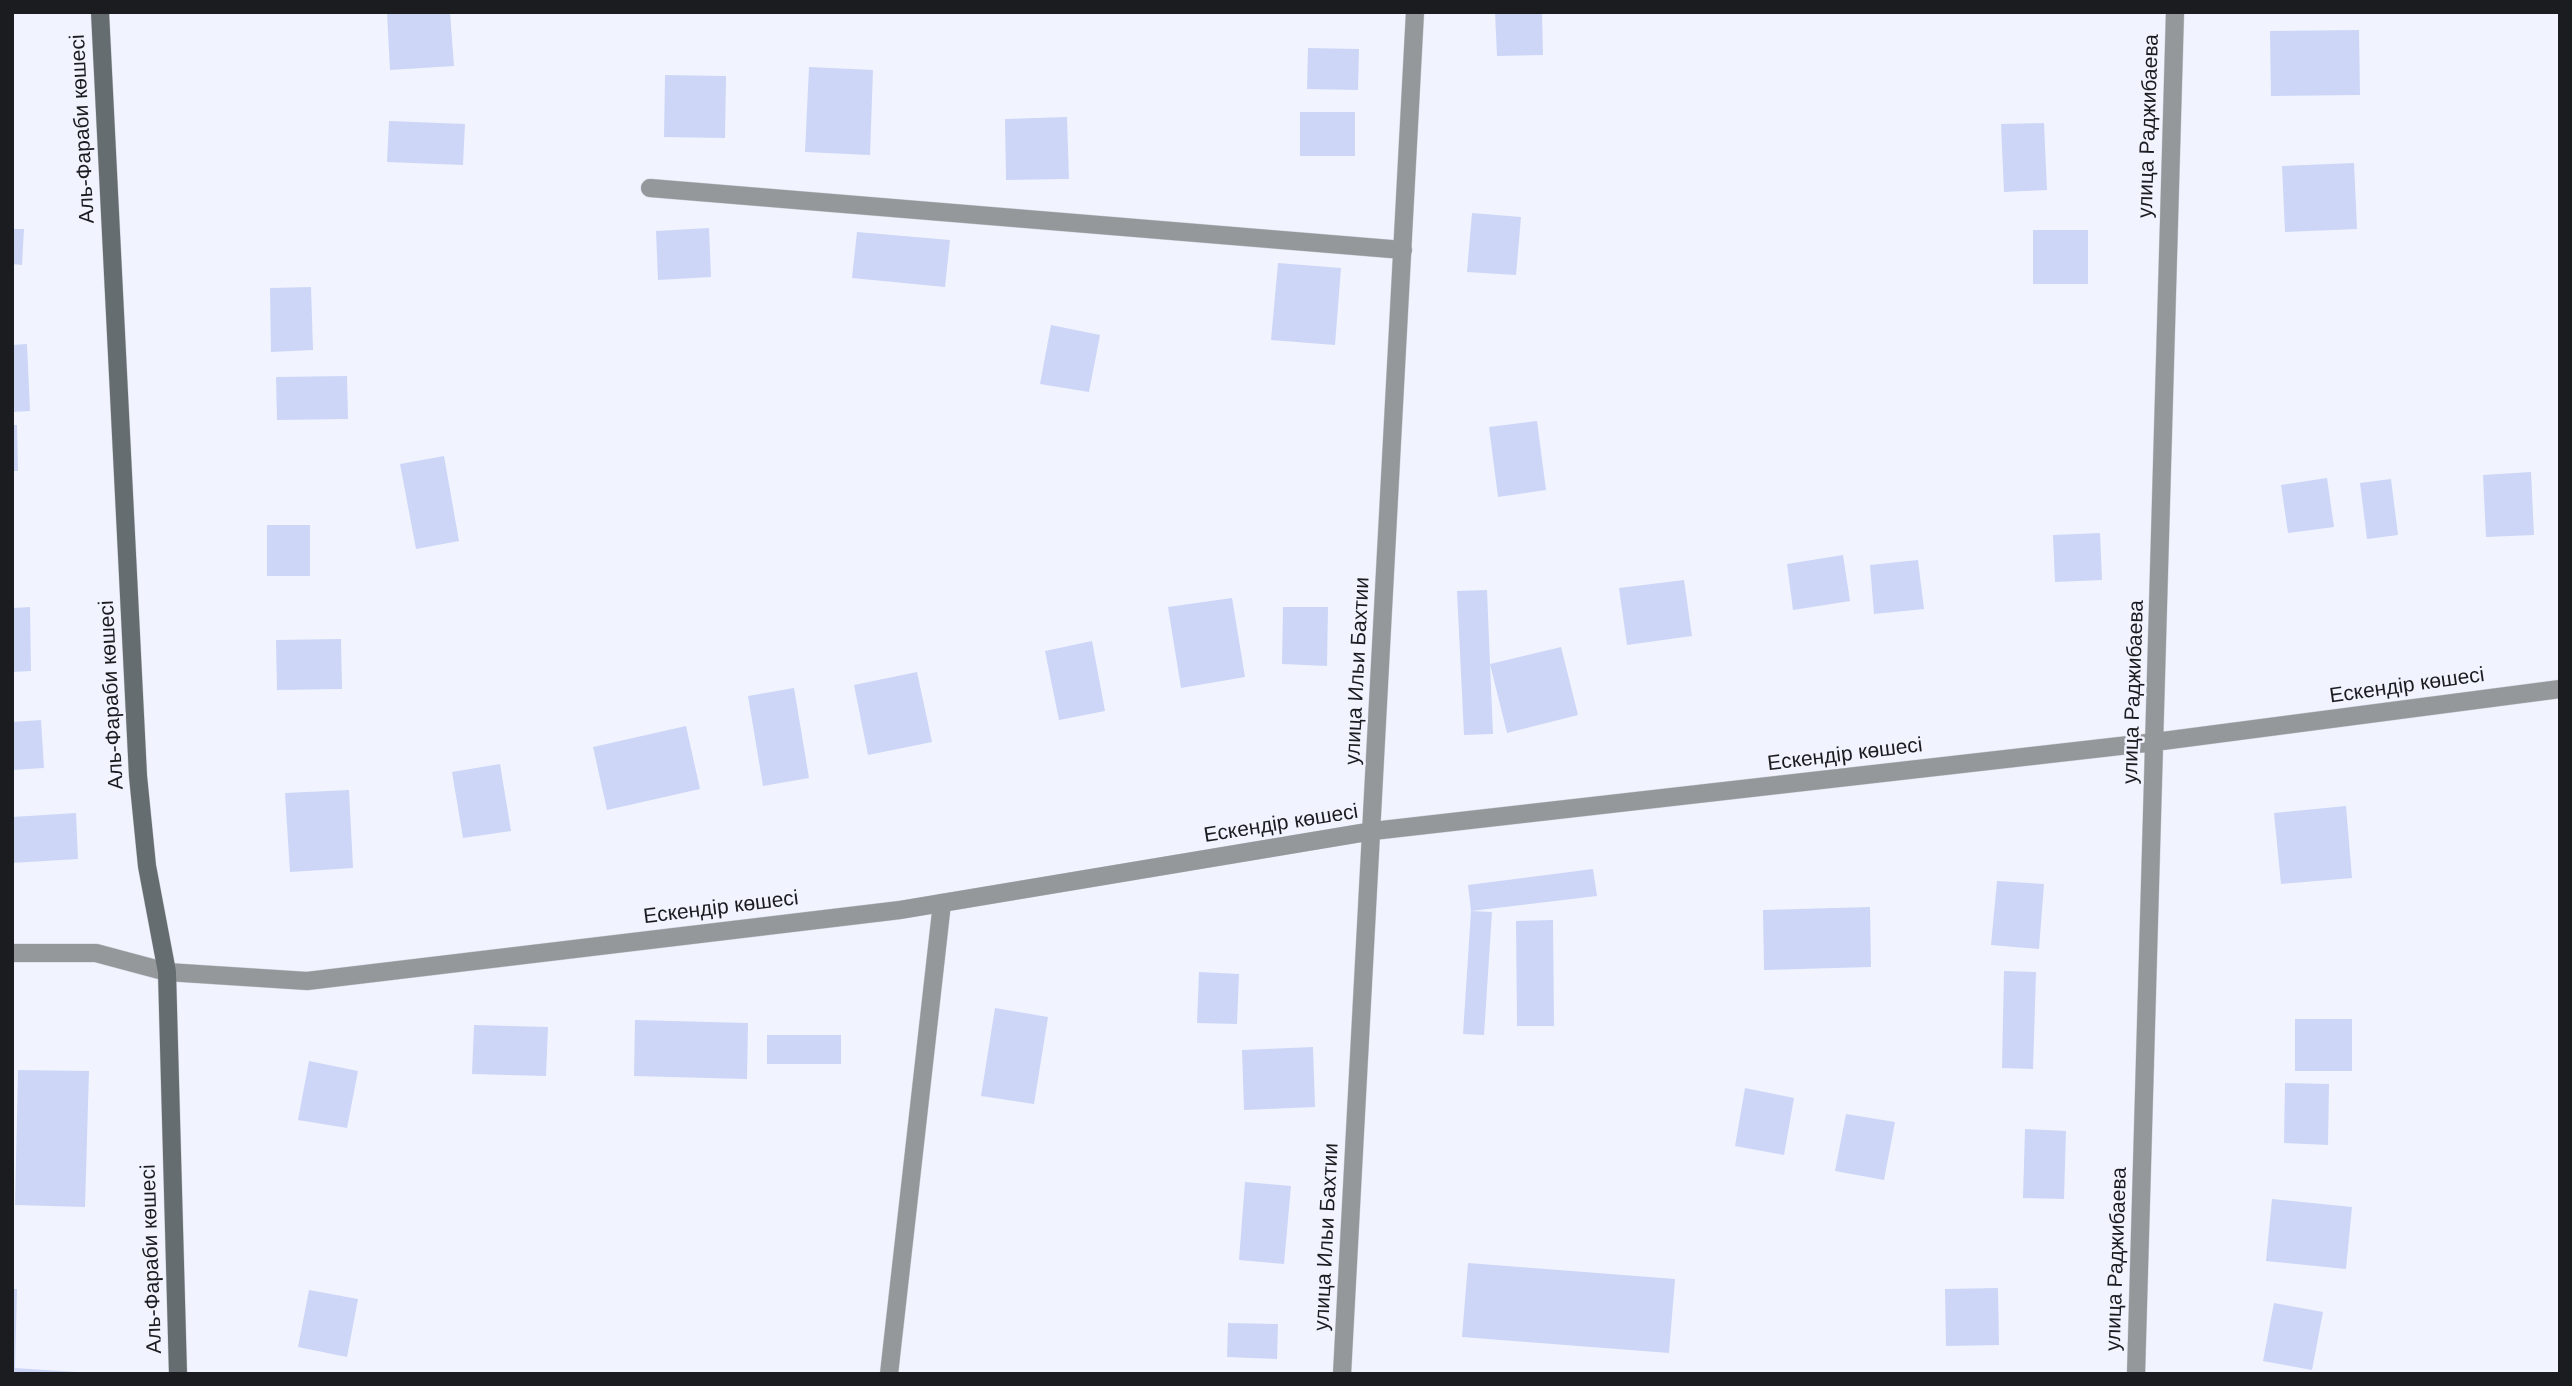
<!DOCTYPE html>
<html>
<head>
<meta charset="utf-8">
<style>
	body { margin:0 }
	#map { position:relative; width:2572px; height:1386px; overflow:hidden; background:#f1f4fe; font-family:Arial,sans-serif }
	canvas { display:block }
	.frame { position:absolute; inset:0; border:14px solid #1b1c20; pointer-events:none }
</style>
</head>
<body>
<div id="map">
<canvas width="2572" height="1386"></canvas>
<div class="frame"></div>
</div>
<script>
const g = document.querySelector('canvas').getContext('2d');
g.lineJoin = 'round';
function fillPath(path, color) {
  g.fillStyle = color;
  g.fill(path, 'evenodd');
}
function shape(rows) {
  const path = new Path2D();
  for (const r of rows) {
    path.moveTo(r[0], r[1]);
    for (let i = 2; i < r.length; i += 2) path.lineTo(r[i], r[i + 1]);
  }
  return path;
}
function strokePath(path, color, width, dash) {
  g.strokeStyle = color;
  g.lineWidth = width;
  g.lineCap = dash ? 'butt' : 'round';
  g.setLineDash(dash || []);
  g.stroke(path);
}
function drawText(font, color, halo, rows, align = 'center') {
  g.font = font + ' Arial,sans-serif';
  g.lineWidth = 5;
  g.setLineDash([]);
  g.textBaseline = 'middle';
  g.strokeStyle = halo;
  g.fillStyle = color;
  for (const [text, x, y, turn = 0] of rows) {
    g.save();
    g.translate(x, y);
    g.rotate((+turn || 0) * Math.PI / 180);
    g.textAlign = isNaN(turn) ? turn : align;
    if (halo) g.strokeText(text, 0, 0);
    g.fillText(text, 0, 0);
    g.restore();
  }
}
fillPath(shape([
	[387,12,450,12,454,66,390,70],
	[1495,12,1542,12,1543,55,1497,56],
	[2359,30,2360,95,2271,96,2270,31],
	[1308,48,1359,49,1358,90,1307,89],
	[809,67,873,70,870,155,805,152],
	[665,75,726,76,725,138,664,137],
	[1300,112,1355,112,1355,156,1300,156],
	[1067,117,1069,179,1006,180,1005,119],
	[389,121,465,124,463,165,387,162],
	[2044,123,2047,190,2004,192,2001,124],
	[2354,163,2357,229,2285,232,2282,166],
	[1472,213,1521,217,1516,275,1467,272],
	[709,228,711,277,658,280,656,231],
	[12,229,24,229,22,265,12,264],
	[2033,230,2088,230,2088,284,2033,284],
	[857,232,950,240,945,287,852,278],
	[1278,263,1341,268,1335,345,1271,340],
	[311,287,313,350,271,352,270,288],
	[1051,325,1100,335,1089,392,1040,384],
	[27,344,30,411,12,412,12,345],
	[347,376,348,419,277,420,276,377],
	[1537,421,1546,490,1498,497,1489,427],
	[12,425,17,425,18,471,12,471],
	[444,456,459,541,416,549,400,464],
	[2531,472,2534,535,2486,537,2483,475],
	[2327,478,2334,527,2288,533,2281,485],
	[2391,479,2398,535,2367,539,2360,483],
	[267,525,310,525,310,576,267,576],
	[2100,533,2102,580,2055,582,2053,535],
	[1843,555,1850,601,1793,610,1787,564],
	[1918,560,1924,609,1874,614,1870,565],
	[1684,580,1692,636,1627,645,1619,588],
	[1487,590,1490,664,1561,647,1578,715,1507,733,1490,664,1493,734,1464,735,1457,591],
	[1232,598,1245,677,1181,688,1168,607],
	[30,607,31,671,12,672,12,608],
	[1283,607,1328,607,1327,666,1282,664],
	[341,639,342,689,277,690,276,640],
	[1092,641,1105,711,1059,720,1045,651],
	[917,672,932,742,868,755,854,685],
	[794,688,809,778,763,786,748,696],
	[41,720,44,768,12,770,12,722],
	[686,726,700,789,607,810,593,747],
	[500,764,511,831,463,838,452,772],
	[349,790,353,868,290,872,285,793],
	[2346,806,2352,878,2281,884,2274,813],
	[76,813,78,859,12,863,12,817],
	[1593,869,1597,896,1471,911,1468,885],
	[1997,881,2044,884,2039,949,1991,945],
	[1870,907,1871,967,1764,970,1763,910],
	[1471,911,1492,912,1484,1035,1463,1034],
	[1553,920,1554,1026,1517,1026,1516,921],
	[2004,971,2036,972,2033,1069,2002,1068],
	[1199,972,1239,974,1237,1024,1197,1023],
	[995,1008,1048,1017,1034,1104,981,1096],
	[2295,1019,2352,1019,2352,1071,2295,1071],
	[635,1020,748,1023,747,1079,634,1076],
	[474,1025,548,1027,546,1076,472,1074],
	[767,1035,841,1035,841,1064,767,1064],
	[1313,1047,1315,1107,1244,1110,1242,1050],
	[309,1061,358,1071,347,1128,298,1120],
	[18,1070,89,1071,85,1207,15,1205],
	[2285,1083,2329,1084,2328,1145,2284,1143],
	[1745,1088,1794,1098,1784,1155,1735,1146],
	[1846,1114,1895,1122,1884,1180,1835,1171],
	[2025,1129,2066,1131,2064,1199,2023,1198],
	[1245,1182,1291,1186,1284,1264,1239,1260],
	[2272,1199,2352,1207,2346,1269,2266,1261],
	[1468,1263,1675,1279,1669,1353,1462,1337],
	[1998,1288,1999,1345,1946,1346,1945,1289],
	[12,1289,17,1289,15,1368,77,1372,77,1374,12,1374],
	[309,1290,358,1299,347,1357,298,1347],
	[2274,1303,2323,1312,2312,1370,2263,1361],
	[1228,1323,1278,1324,1277,1359,1227,1357]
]), '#cdd6f7');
const service = shape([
	[650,188,1403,250],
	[889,1374,942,903]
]);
const minor = shape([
	[12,953,96,953,167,972,307,981,900,910,1373,831,2155,742,2560,689],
	[1342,1374,1415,12],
	[2136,1374,2175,12]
]);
const secondary = shape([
	[100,12,138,776,147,866,167,972,178,1374]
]);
strokePath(service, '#cfd1da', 19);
strokePath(minor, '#cfd1da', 19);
strokePath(secondary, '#cfd1da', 19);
strokePath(service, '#94989b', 18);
strokePath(minor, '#94989b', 18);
strokePath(secondary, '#666d70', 18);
drawText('21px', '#1b1c20', '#f1f4fe', [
	["улица Раджибаева",2149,126,-88],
	["Аль-Фараби көшесі",83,129,-93],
	["улица Ильи Бахтии",1358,671,-87],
	["Ескендір көшесі",2407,686,-8],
	["улица Раджибаева",2134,692,-88],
	["Аль-Фараби көшесі",112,695,-93],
	["Ескендір көшесі",1845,755,-7],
	["Ескендір көшесі",1281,824,-9],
	["Ескендір көшесі",721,908,-7],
	["улица Ильи Бахтии",1327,1237,-87],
	["Аль-Фараби көшесі",152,1259,-92],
	["улица Раджибаева",2117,1259,-88]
]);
</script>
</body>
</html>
